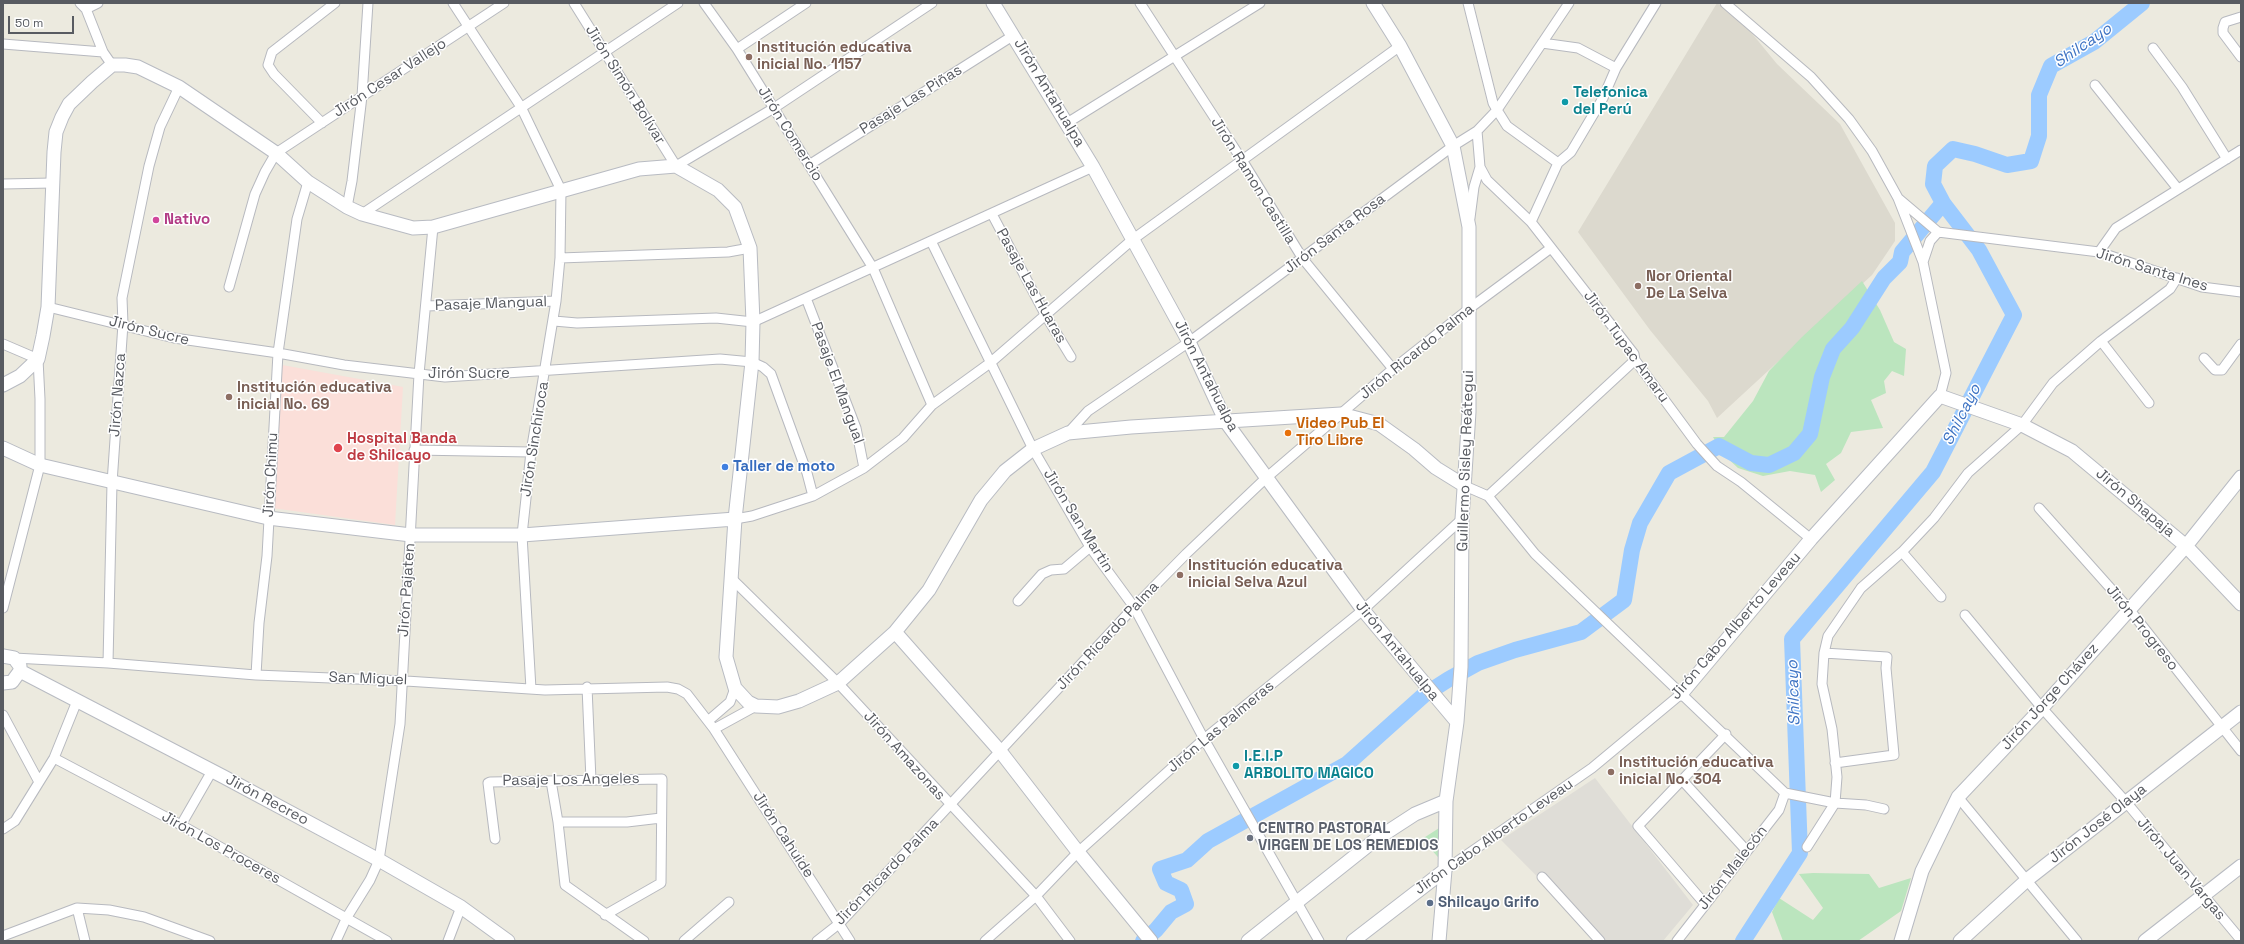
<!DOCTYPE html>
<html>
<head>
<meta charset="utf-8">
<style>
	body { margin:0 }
	#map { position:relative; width:2244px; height:944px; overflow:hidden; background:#eceadf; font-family:"Space Grotesk",sans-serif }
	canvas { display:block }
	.frame { position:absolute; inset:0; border:4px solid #585b61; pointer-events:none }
	.scale { position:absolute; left:8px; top:16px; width:66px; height:18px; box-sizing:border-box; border:2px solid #585b61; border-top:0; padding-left:5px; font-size:12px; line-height:14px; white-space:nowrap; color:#585b61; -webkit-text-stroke:3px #fff; paint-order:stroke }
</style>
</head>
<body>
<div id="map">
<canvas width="2244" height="944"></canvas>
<div class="frame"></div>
<div class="scale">50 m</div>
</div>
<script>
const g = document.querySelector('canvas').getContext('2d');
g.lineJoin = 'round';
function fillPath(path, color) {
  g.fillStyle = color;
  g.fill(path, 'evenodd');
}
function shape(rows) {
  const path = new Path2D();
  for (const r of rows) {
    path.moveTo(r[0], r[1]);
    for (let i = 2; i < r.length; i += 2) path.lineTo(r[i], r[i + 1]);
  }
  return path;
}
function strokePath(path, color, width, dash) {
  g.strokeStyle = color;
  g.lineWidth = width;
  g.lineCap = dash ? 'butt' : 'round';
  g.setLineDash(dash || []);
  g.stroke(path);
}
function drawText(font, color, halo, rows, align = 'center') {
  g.font = font + ' "Space Grotesk",sans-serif';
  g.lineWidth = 3;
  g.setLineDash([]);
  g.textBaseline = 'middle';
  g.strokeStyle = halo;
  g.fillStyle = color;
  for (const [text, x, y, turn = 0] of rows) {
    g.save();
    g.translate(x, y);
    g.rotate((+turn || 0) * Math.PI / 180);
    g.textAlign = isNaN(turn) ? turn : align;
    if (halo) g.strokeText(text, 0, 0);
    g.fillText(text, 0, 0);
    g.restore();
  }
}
fillPath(shape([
	[1595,778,1693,905,1663,941,1601,941,1501,840]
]), '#dfddd7');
fillPath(shape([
	[1717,3,1741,20,1777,64,1840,124,1895,223,1895,241,1872,275,1717,418,1708,401,1650,330,1578,232]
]), '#dcd9ce');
fillPath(shape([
	[282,365,403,387,395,525,272,508]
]), '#fbdfd9');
fillPath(shape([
	[1862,281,1880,310,1894,342,1906,349,1904,376,1892,371,1884,381,1886,393,1871,400,1883,428,1851,432,1841,453,1826,464,1835,480,1821,492,1815,475,1790,471,1763,476,1738,468,1723,454,1713,437,1724,437,1753,401,1769,371,1802,337],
	[1447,823,1444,864,1422,839],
	[1813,873,1869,874,1879,888,1911,878,1901,911,1858,941,1783,941,1772,912,1779,898,1813,920,1823,908,1799,874]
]), '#bbe5be');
strokePath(shape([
	[1143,941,1156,930,1171,912,1186,904,1181,890,1166,883,1160,869,1187,860,1208,841,1347,764,1424,695,1449,679,1478,663,1515,650,1581,632,1624,600,1632,550,1640,523,1669,473,1719,446,1751,463,1769,465,1794,453,1810,434,1822,377,1833,349,1852,328,1884,278,1900,262,1902,252,1943,203],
	[1743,941,1800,853,1792,639,1933,472,2014,315,1979,250,1943,203,1933,184,1935,166,1953,149,1975,154,2007,165,2031,161,2039,136,2039,95,2051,66,2094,42,2142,3]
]), '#9ccbff', 16);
const street = shape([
	[80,3,86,9,103,52],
	[453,3,521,107,561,190,560,258,556,301,531,452,522,535,531,689],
	[574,3,676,166,774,108,932,3],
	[704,3,737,49,873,268,932,405],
	[1140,3,1242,160,1303,259,1393,369],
	[1468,3,1493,103,1497,110,1507,126,1558,163],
	[1725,3,1811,77,1849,119,1872,151,1898,198,1923,262,1946,373,1940,396],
	[86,9,98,3],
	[2241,17,2225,22,2223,28,2223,33,2241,57],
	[1542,43,1578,48,1616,68],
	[3,44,103,52,112,65],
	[2153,48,2182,87,2227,159],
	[737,49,806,3],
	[2095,85,2178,189],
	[322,123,274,74,268,65,272,52,335,3],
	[1067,123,1260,3],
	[1477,131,1480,167,1487,180,1531,222,1634,354,1635,360,1697,444,1717,466,1741,482,1811,539],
	[809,165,1014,35],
	[3,184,52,183],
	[1899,199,1938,232],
	[347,207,352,181,362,96,368,3],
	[362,214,678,3],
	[992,214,1046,316,1071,357],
	[1470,218,1474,187,1480,167],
	[1531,222,1558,163,1571,152,1603,98,1616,68,1656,3],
	[931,241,1033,449,1090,547,1134,607,1204,739,1319,941],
	[2099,252,2116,228,2241,150],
	[560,258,728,252,750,248],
	[1923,262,1930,241,1938,232,2099,252,2202,287,2241,292],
	[229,287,255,194,265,172,276,153,504,3],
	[806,298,856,428,864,468],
	[427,306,556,301],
	[48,307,174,338,278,353,344,365,445,377,720,359,752,362,763,367,771,374,807,473,813,496],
	[554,321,577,323,716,318,753,322,1093,167],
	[2101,341,2149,403],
	[3,344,38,359,40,399,40,465,3,608],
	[2204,358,2215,370,2222,370,2241,344],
	[1068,433,1088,411,1189,342,1453,146,1477,131,1497,110,1569,3],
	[414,450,531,452],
	[1465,486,1488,496,1635,360],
	[1488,496,1535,554,1785,793,1835,803,1866,805,1884,809],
	[2039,508,2129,609,2241,751],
	[735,519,752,516,813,496,864,468,903,438,932,405,990,363,1132,240,1400,46],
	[1902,552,1941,597],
	[731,578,838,683,1036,896,1070,941],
	[1018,601,1042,574,1051,570,1064,569,1090,547],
	[1965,615,2042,708,2126,802,2241,940],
	[1824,653,1887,657,1886,668,1894,755,1835,763],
	[14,658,108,663,256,675,406,681,545,690,667,687,678,689,687,694,714,729,850,941],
	[108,663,112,483,123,324,122,298,149,166,160,127,179,87],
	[256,675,259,623,267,556,278,353,297,219,308,182],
	[587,687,591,780],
	[3,715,39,782],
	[708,721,730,702,735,688],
	[714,729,756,706],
	[54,758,181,825,387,941],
	[1682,780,1746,850],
	[551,781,558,822,565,885,644,941],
	[1958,797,2077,941],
	[558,822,627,822,661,818],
	[181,825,212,771],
	[3,829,15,821,54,758,77,701],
	[495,839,488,783,490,782,662,779,661,883,605,915],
	[1807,847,1835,803,1837,777,1832,729,1822,684,1824,653,1828,636,1861,588,1902,552,1934,518,1968,473,2022,425,2053,383,2101,341,2170,289,2177,278],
	[1445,870,1592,768,1681,694],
	[1542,877,1600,941],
	[1705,904,1638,826,1726,734],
	[77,908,85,941],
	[3,936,77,908,109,910,144,917,210,941],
	[336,941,347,917,370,880,379,860,400,724,419,374,433,227],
	[448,941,461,907],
	[684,941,729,902],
	[817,941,840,923,1134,607,1186,554,1266,478,1393,369,1470,308,1551,248],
	[985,941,1036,896,1078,852,1204,739,1363,610,1462,519],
	[1677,941,1779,810,1785,793]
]);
const secondary = shape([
	[993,3,1093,167,1189,342,1226,422,1363,610,1457,722],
	[1373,3,1400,46,1453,146,1469,227,1469,412,1462,519,1461,667,1457,722,1446,801,1445,870,1439,941],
	[3,385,20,376,38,359,43,336,48,307,54,152,56,132,62,117,69,104,92,82,112,65,125,65,138,67,179,87,276,153,308,182,347,207,362,214,413,228,433,227,639,169,676,166,718,190,735,207,750,248,753,322,752,362,735,519,726,657,735,688,748,702,756,706,778,707,799,701,838,683,895,632,929,590,981,500,1005,471,1033,449,1068,433,1131,427,1341,414,1379,424,1414,449,1436,468,1465,486],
	[3,448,40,465,268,518,411,535,522,535,735,519],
	[895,632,1000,751,1078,852,1151,941],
	[3,656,14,658,20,666,20,671,12,682,3,683],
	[20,671,224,777,379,860,461,907,508,941],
	[1681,694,1811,539,1940,396,2022,425,2072,451,2186,546,2241,604],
	[1248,941,1375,840,1415,814,1446,801],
	[1353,941,1445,870],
	[1901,941,1922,871,1958,797,2042,708,2186,546,2241,477],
	[1960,941,2028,879,2241,712],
	[2145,941,2241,866]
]);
strokePath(street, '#b7b9bf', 11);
strokePath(secondary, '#b8bbc2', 15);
strokePath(street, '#fff', 9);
strokePath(secondary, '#fff', 13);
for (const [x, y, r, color] of [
	[749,57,4,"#8d6e63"],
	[1565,102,4,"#0f9aa8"],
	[156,220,4,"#d1479c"],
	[1638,286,4,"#8d6e63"],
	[229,397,4,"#8d6e63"],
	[1288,433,4,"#e8710a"],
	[338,448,5,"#e0444e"],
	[725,467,4,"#3f7fe0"],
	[1180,575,4,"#8d6e63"],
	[1236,766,4,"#0f9aa8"],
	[1611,772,4,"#8d6e63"],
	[1250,838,4,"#6b7280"],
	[1430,903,4,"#5c6f8a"]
]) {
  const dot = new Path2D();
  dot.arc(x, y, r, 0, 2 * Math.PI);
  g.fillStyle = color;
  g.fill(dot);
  strokePath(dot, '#fff', 1.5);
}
drawText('bold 15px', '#785e54', '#fff', [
	["Institución educativa",757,48],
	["inicial No. 1157",757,65],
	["Nor Oriental",1646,277],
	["De La Selva",1646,294],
	["Institución educativa",237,388],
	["inicial No. 69",237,405],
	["Institución educativa",1188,566],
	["inicial Selva Azul",1188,583],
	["Institución educativa",1619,763],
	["inicial No. 304",1619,780]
], 'left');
drawText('15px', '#585b61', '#fff', [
	["Jirón Cesar Vallejo",390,78,-33],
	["Jirón Simón Bolívar",625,85,58],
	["Jirón Antahualpa",1049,93,59],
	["Pasaje Las Piñas",911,100,-32],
	["Jirón Comercio",790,134,58],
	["Jirón Ramon Castilla",1253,181,58],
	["Jirón Santa Rosa",1335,234,-37],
	["Jirón Santa Ines",2152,270,17],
	["Pasaje Las Huaras",1031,286,61],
	["Pasaje Mangual",491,304,-2],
	["Jirón Sucre",149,331,14],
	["Jirón Tupac Amaru",1626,347,54],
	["Jirón Ricardo Palma",1417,352,-39],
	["Jirón Sucre",469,374],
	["Jirón Antahualpa",1206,376,63],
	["Pasaje El Mangual",837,383,70],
	["Jirón Nazca",118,395,-86],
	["Jirón Sinchiroca",535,439,-81],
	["Guillermo Sisley Reátegui",1466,461,-88],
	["Jirón Chimu",271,475,-87],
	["Jirón Shapaja",2135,503,40],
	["Jirón San Martin",1078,521,58],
	["Jirón Pajaten",407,590,-86],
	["Jirón Cabo Alberto Leveau",1736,626,-49],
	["Jirón Progreso",2142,628,51],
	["Jirón Ricardo Palma",1108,636,-47],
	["Jirón Antahualpa",1397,651,51],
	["San Miguel",368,679,2],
	["Jirón Jorge Chávez",2050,697,-48],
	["Jirón Las Palmeras",1221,727,-40],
	["Jirón Amazonas",904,756,48],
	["Pasaje Los Angeles",571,780,-1],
	["Jirón Recreo",267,800,28],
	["Jirón José Olaya",2098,824,-38],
	["Jirón Cahuide",783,835,57],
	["Jirón Cabo Alberto Leveau",1494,837,-35],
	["Jirón Los Proceres",221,848,29],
	["Jirón Malecón",1733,868,-52],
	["Jirón Juan Vargas",2181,869,50],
	["Jirón Ricardo Palma",887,872,-46]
]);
drawText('bold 15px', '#0d838f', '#fff', [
	["Telefonica",1573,93],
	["del Perú",1573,110],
	["I.E.I.P",1244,757],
	["ARBOLITO MAGICO",1244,774]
], 'left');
drawText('bold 15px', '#b23c85', '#fff', [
	["Nativo",164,220]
], 'left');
drawText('bold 15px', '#c56008', '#fff', [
	["Video Pub El",1296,424],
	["Tiro Libre",1296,441]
], 'left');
drawText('bold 15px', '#be3a42', '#fff', [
	["Hospital Banda",347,439],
	["de Shilcayo",347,456]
], 'left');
drawText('bold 15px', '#366cbe', '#fff', [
	["Taller de moto",733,467]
], 'left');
drawText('bold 15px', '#5b616d', '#fff', [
	["CENTRO PASTORAL",1258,829],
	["VIRGEN DE LOS REMEDIOS",1258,846]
], 'left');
drawText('bold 15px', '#4e5e75', '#fff', [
	["Shilcayo Grifo",1438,903]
], 'left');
drawText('italic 16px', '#3e73c3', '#fff', [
	["Shilcayo",2083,46,-34],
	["Shilcayo",1962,415,-63],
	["Shilcayo",1794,693,-92]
]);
</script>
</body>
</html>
